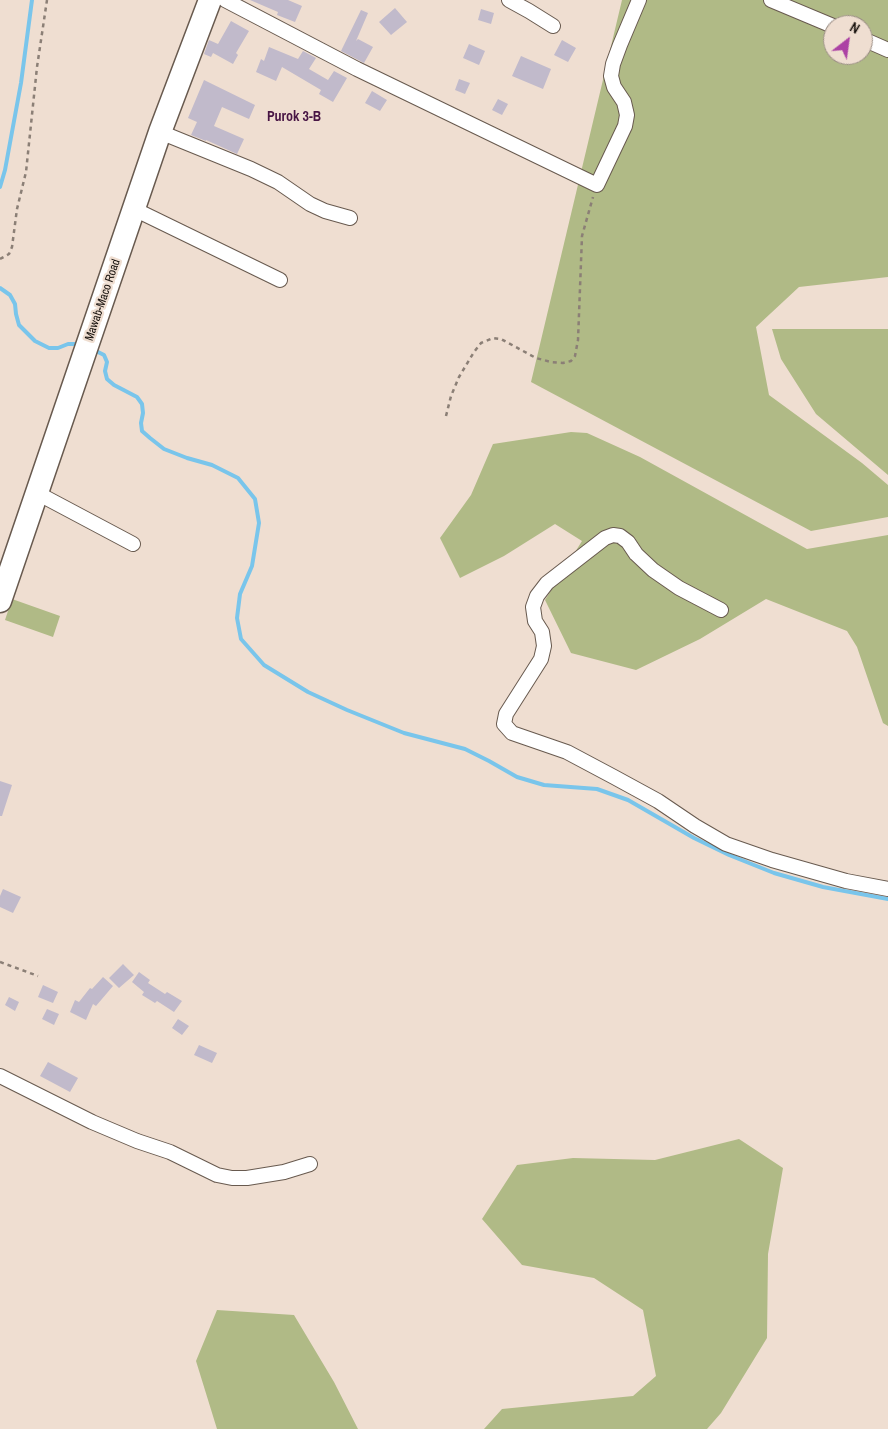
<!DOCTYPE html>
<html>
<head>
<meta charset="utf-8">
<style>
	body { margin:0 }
	#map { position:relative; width:888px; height:1429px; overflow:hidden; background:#efded1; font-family:"Archivo Narrow",sans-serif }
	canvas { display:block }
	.north { position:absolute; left:823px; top:15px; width:50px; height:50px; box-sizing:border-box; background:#efded1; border:1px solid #998c83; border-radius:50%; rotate:30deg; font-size:14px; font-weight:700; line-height:20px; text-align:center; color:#17110d }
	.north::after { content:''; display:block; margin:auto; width:18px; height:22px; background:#ac42a4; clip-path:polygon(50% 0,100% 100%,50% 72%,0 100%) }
</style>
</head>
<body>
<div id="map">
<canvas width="888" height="1429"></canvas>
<div class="north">N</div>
</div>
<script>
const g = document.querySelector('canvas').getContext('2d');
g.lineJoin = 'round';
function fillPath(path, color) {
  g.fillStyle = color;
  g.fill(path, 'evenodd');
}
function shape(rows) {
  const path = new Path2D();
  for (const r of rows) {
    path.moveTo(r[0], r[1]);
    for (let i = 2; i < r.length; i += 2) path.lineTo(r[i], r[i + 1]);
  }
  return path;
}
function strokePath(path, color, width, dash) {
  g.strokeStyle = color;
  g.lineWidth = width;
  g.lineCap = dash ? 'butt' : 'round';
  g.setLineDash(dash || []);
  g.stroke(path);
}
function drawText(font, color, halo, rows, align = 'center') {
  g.font = font + ' "Archivo Narrow",sans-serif';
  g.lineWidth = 4.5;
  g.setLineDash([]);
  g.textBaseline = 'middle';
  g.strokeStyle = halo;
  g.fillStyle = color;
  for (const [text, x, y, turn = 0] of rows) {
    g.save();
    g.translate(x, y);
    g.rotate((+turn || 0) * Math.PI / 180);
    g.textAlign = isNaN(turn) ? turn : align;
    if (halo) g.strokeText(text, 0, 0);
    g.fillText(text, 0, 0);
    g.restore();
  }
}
fillPath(shape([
	[622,0,888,0,888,277,799,287,756,327,769,395,862,463,888,485,888,517,811,531,531,382],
	[833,25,863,25,863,55,833,55],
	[772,329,888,329,888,475,816,414,781,359],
	[571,432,587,433,640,457,807,549,888,535,888,726,883,723,857,647,847,631,766,599,700,639,636,670,571,653,545,600,582,541,555,524,504,556,460,578,440,538,471,495,493,444],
	[12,599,60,616,53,637,5,620],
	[739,1139,783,1168,768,1254,767,1338,721,1413,707,1429,484,1429,502,1409,633,1396,656,1376,643,1310,594,1278,522,1265,482,1219,517,1165,573,1158,655,1160],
	[217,1310,294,1315,334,1382,358,1429,217,1429,196,1361]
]), '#b0ba86');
strokePath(shape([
	[0,187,5,170,21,83,32,0],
	[0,288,10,295,15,304,16,314,19,325,35,341,49,348,58,348,68,344,77,344],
	[96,351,104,355,107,362,105,371,107,379,114,385,137,397,142,404,143,413,141,423,142,431,150,438,164,449,187,458,212,465,238,478,255,499,259,523,252,566,240,594,237,618,241,639,264,665,308,692,347,710,404,733,465,749,489,761,517,777,544,785,597,789,628,800,694,838,729,855,774,873,823,887,888,899]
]), '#79c5eb', 4);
fillPath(shape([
	[250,0,288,0,302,6,295,22,277,15,278,12],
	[395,8,407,22,391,35,379,22],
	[481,9,494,13,491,24,478,20],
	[361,10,368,13,356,41,358,39,373,47,364,63,341,51],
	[231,21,249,31,236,53,238,55,233,64,213,53,211,57,204,54,209,40,218,44],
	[562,40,576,48,568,62,554,55],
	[469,44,485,51,479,65,463,58],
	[269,47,298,59,303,51,316,58,309,69,328,80,334,71,347,78,333,102,319,94,321,90,282,67,276,81,256,72,261,59,264,61],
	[521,56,551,69,543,89,512,76],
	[459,79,470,83,465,94,455,90],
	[204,80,255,105,249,119,222,107,214,126,244,139,237,154,206,140,206,141,191,135,197,122,188,118],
	[372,91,387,100,380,111,365,103],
	[498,99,508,104,502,115,492,110],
	[0,781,12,785,2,816,0,816],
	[3,889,21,897,13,913,0,907,0,896],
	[123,964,134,975,119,988,109,978],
	[139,972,150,980,148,983,165,994,167,992,182,1001,174,1012,157,1001,155,1003,142,995,144,992,132,982],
	[103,977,113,986,96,1006,93,1004,86,1020,70,1012,75,1000,79,1002,90,988,92,989],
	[43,985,58,992,53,1003,38,997],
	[9,997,19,1002,15,1011,5,1005],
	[47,1009,59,1014,54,1025,42,1019],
	[178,1019,189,1026,182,1035,172,1028],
	[199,1045,217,1053,212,1063,194,1055],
	[48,1062,78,1078,70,1092,40,1076]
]), '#c1bacb');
const minor = shape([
	[225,0,357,69,597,185,625,126,627,115,624,102,614,87,611,76,613,64,620,45,639,0],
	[509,0,529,11,553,26],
	[771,0,833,26],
	[863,39,888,50],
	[160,132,251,169,278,182,310,204,325,211,350,218],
	[134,209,280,280],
	[37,493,133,544],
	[721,610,679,588,653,570,636,554,628,542,620,536,613,535,605,538,547,583,537,596,533,607,535,621,542,632,544,646,541,659,506,714,504,724,512,733,567,752,614,777,658,801,695,826,726,844,772,860,846,881,888,889],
	[0,1076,92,1122,137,1141,170,1152,217,1175,232,1178,247,1178,284,1172,310,1164]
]);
const primary = shape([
	[0,601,160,132,210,0]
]);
strokePath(minor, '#685a4f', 16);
strokePath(primary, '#685a4f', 25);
strokePath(shape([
	[0,259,9,254,12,247,17,209,26,172,37,67,47,0],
	[446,416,451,396,459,377,474,352,481,343,493,338,501,339,536,358,551,362,563,363,571,361,575,356,578,340,582,236,593,197],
	[0,962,38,976]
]), '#8b7f76', 2.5, [4, 4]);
strokePath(minor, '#fff', 14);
strokePath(primary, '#fff', 22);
drawText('12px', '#17110d', '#efded1', [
	["Mawab-Maco Road",103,300,-71]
]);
drawText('bold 14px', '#481544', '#efded1', [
	["Purok 3-B",294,117]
]);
</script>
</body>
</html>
